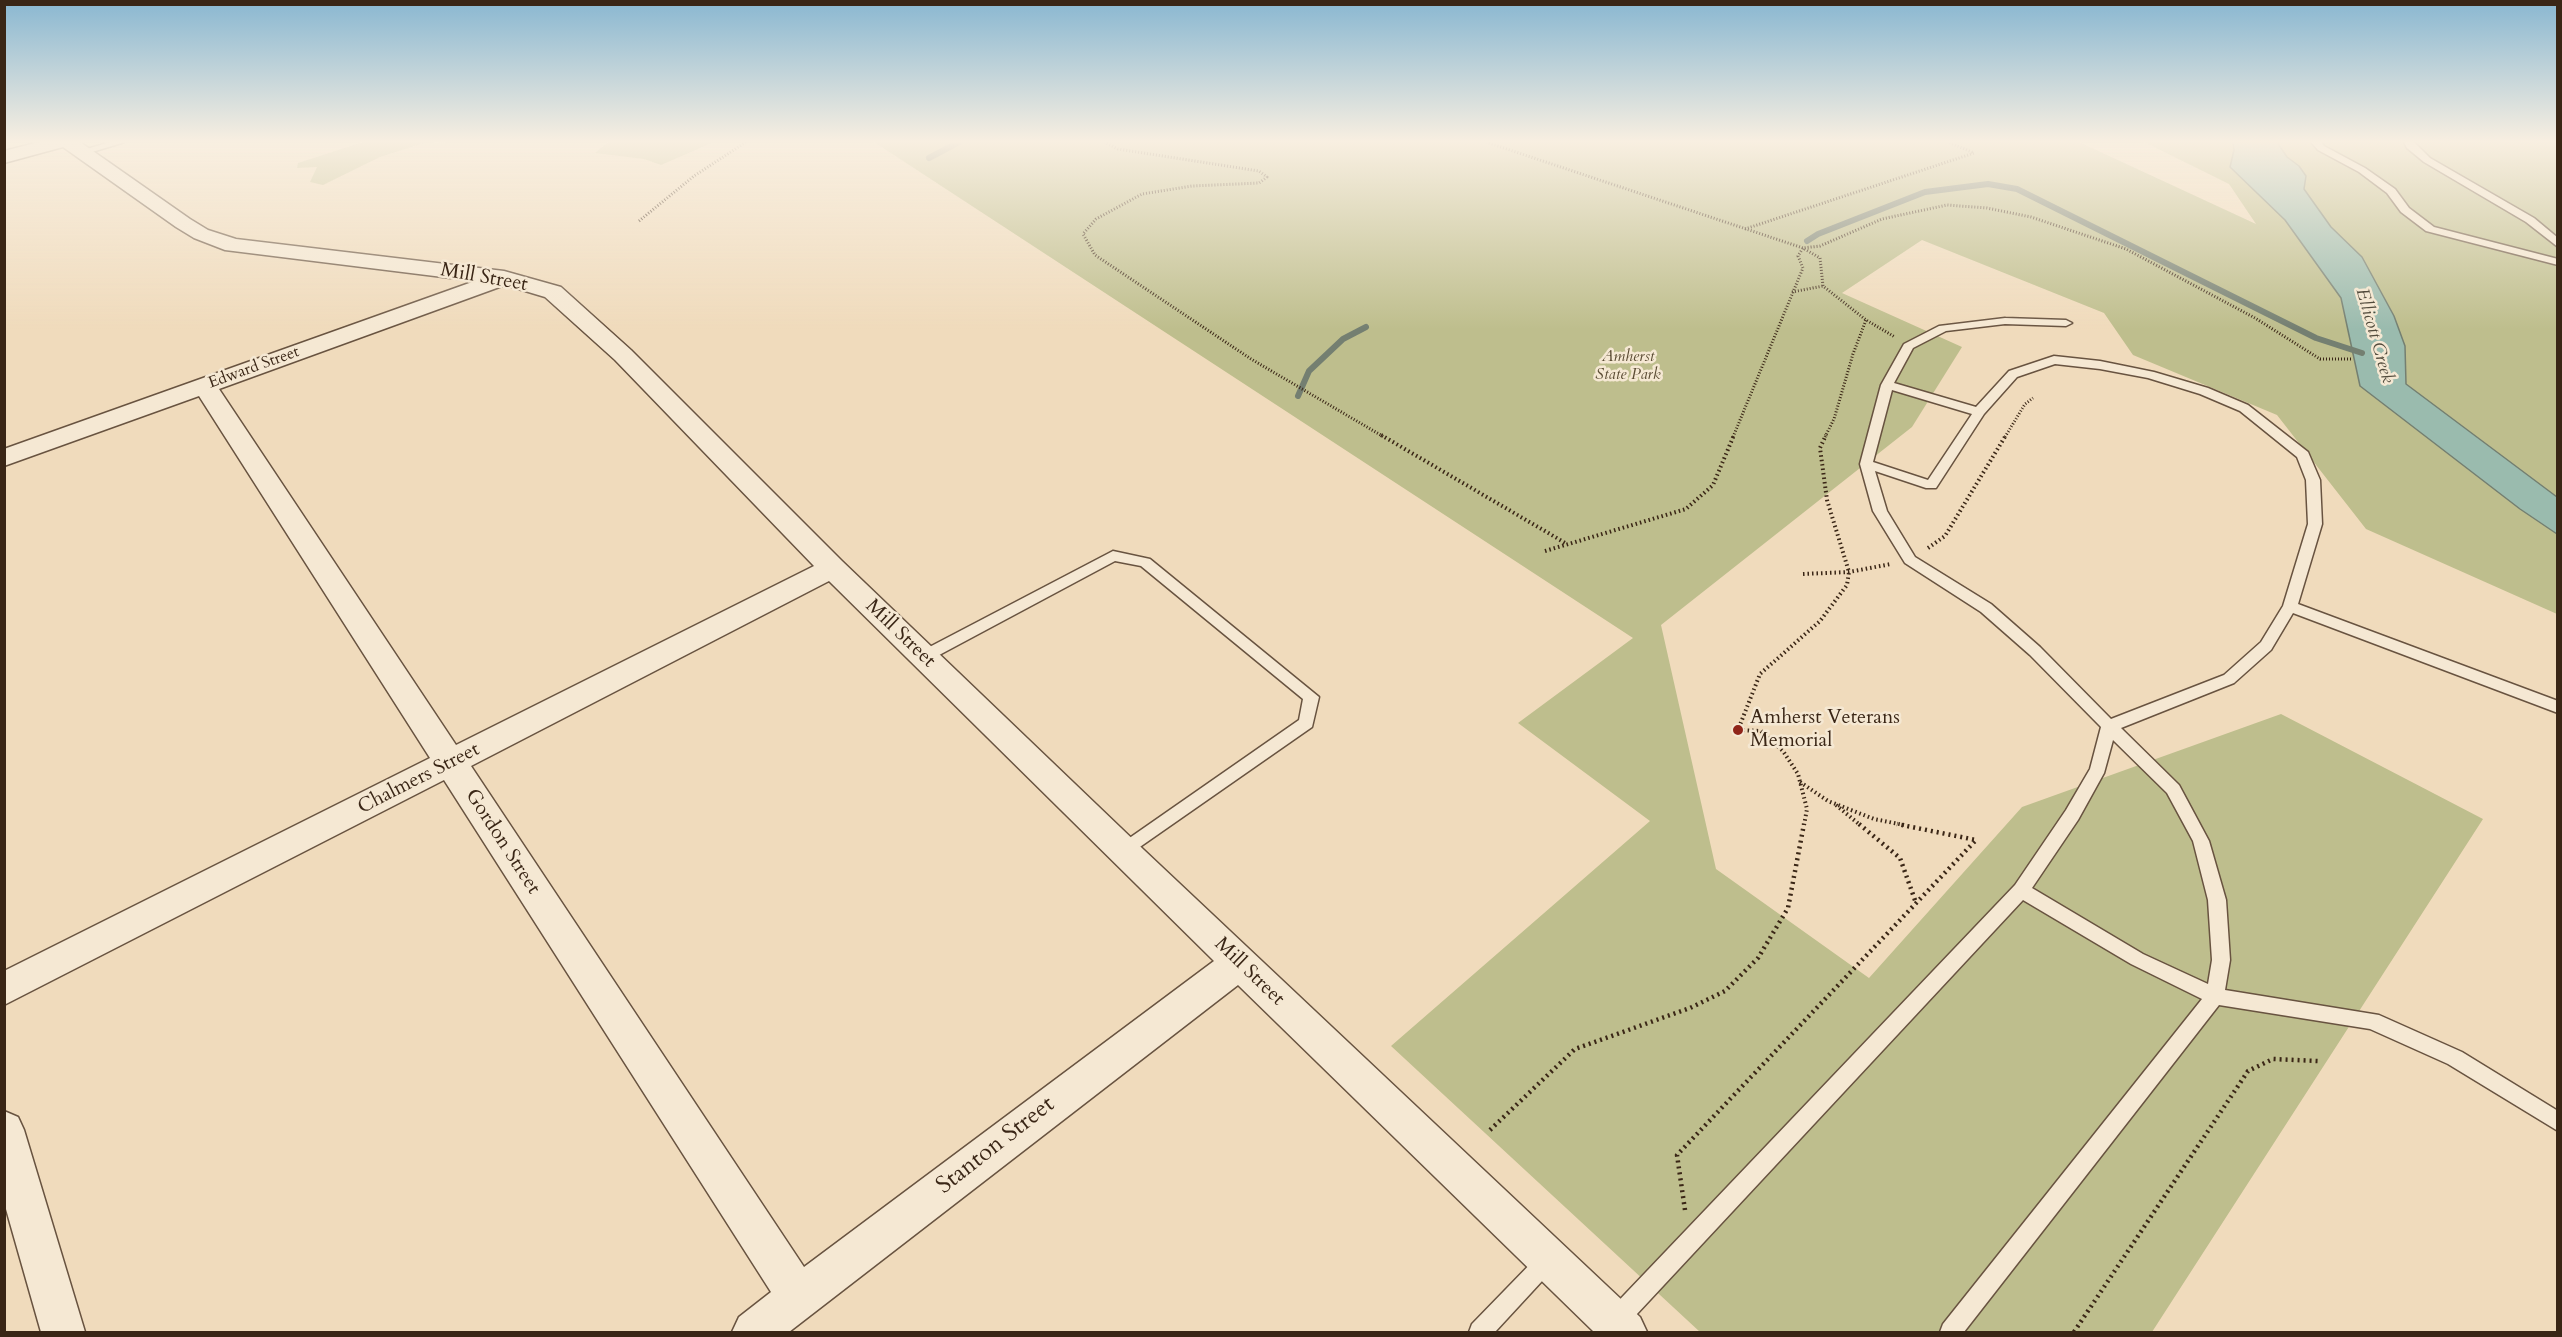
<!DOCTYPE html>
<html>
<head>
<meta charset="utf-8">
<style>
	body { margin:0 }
	#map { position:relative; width:2562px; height:1337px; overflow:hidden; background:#f0dbbc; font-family:Cardo,serif }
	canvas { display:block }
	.frame { position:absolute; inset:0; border:6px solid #3a2616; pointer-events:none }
</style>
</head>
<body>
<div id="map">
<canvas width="2562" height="1337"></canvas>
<div class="frame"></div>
</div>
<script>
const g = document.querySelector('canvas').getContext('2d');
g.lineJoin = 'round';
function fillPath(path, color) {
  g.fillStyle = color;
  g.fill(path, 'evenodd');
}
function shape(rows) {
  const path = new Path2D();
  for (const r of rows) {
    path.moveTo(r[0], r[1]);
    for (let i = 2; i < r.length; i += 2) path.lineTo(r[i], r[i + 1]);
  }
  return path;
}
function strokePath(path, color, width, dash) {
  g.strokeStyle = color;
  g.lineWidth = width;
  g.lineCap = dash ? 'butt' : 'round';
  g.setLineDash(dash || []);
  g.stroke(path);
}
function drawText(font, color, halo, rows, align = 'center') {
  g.font = font + ' Cardo,serif';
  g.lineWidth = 5;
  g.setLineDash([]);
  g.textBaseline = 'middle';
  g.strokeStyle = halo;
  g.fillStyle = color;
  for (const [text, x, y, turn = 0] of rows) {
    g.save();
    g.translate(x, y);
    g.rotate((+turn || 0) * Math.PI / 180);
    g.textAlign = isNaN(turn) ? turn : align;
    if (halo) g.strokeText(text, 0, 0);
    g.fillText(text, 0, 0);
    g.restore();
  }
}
fillPath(shape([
	[363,142,451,142,424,143,380,157,323,185,310,182,317,167,297,168,298,163],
	[608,142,714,142,661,165,644,159,595,153],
	[874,142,2079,142,2256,224,2229,184,2144,142,2557,142,2557,614,2366,529,2277,415,2133,355,2104,313,1922,240,1842,293,1962,347,1912,427,1661,625,1716,869,1869,978,2022,807,2281,714,2483,819,2152,1332,1700,1332,1391,1046,1650,821,1518,723,1633,638]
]), '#bebe8d');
const water = shape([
	[2233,142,2277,142,2287,157,2299,166,2306,176,2304,189,2331,227,2362,257,2394,316,2405,346,2406,384,2557,497,2557,534,2520,509,2360,386,2341,298,2285,220,2230,167,2234,150,2233,142]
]);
fillPath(water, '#9abbae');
strokePath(water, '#747f71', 1.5);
strokePath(shape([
	[929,158,959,142],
	[1807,241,1818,234,1925,192,1988,184,2017,189,2316,338,2362,353],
	[1298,396,1309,371,1343,339,1366,327]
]), '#747f71', 6);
const service = shape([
	[110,142,125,142,82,155,77,152,110,142],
	[2311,142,2321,142,2324,146,2365,168,2395,189,2409,208,2434,227,2558,259,2558,265,2426,231,2401,212,2387,193,2359,172,2318,150,2311,142],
	[2404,142,2414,142,2430,158,2534,218,2558,238,2558,247,2526,222,2424,162,2407,148,2404,142],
	[2005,318,2066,320,2072,323,2066,326,2005,324,1946,331,1913,348,1894,383,1976,407,2009,371,2054,356,2100,361,2154,372,2208,388,2248,405,2308,452,2320,480,2322,524,2298,604,2558,701,2558,713,2293,613,2271,650,2234,683,2121,728,2179,785,2209,841,2226,900,2230,960,2225,990,2379,1015,2462,1052,2558,1111,2558,1131,2448,1064,2370,1029,2219,1005,1964,1332,1940,1332,1943,1324,2202,999,2131,964,2023,900,1622,1330,1613,1332,1606,1330,1603,1322,1606,1314,2015,885,2066,810,2090,769,2101,727,2030,655,1981,612,1905,563,1873,511,1860,464,1881,385,1904,344,1939,326,2005,318],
	[2055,364,2100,369,2148,378,2200,394,2240,411,2297,457,2306,480,2308,524,2283,606,2261,642,2224,675,2111,719,2040,647,1991,604,1915,557,1887,511,1875,471,1926,488,1936,488,1984,414,2017,377,2055,364],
	[1892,390,1972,414,1928,480,1873,462,1892,390],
	[2113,740,2167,793,2193,841,2208,900,2212,960,2208,984,2143,954,2032,888,2078,820,2104,773,2113,740],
	[1113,551,1150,559,1319,697,1312,727,1124,858,1118,856,1116,851,1118,846,1299,720,1303,699,1141,566,1115,561,928,661,918,661,916,657,918,653,1113,551],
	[1548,1249,1555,1253,1559,1260,1555,1267,1495,1332,1469,1332,1472,1324,1541,1253,1548,1249]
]);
const minor = shape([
	[39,142,80,142,190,219,208,230,236,239,504,271,561,287,631,350,842,561,1144,850,1640,1317,1647,1332,1594,1332,1238,985,789,1332,732,1332,739,1317,771,1292,444,780,4,1005,4,971,430,758,199,396,4,466,4,449,475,281,225,250,194,238,176,227,63,147,4,163,4,151,39,142],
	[505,285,545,297,615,360,814,566,456,745,219,389,505,285],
	[829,581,1214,961,804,1267,471,766,829,581],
	[4,1111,18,1117,24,1130,85,1332,41,1332,4,1202,4,1111]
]);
strokePath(service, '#685340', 3);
strokePath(minor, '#685340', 3);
strokePath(shape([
	[1104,142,1118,149,1259,171,1267,177,1259,183,1192,186,1142,194,1096,219,1083,234,1095,255,1251,359,1384,437],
	[1486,142,1803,248,1820,258,1823,286,1866,320,1895,337],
	[639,221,694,176,746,142],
	[1745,229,1974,153,1948,142],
	[1792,292,1823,286],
	[1733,437,1803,268,1798,256,1803,248,1820,246,1882,219,1947,205,1987,208,2031,217,2126,249,2255,318,2320,359,2352,359],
	[1825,437,1834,419,1853,354,1866,320],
	[2005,437,2025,404,2033,398]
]), '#3a2616', 3, [1, 2]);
strokePath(shape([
	[1381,435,1567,544],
	[1928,548,1945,536,2006,435],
	[1545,551,1686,509,1713,485,1734,435],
	[1803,574,1849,572,1891,564],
	[1800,782,1828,801,1874,819,1904,825],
	[1836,805,1860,825],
	[1804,825,1807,809,1798,774,1783,751,1761,731,1738,730,1760,674,1820,621,1847,585,1849,572,1827,500,1820,448,1826,435]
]), '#3a2616', 4, [1.5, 3]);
strokePath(shape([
	[1859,824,1900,858,1916,903],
	[1490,1130,1575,1049,1690,1008,1725,991,1758,958,1788,908,1804,824],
	[1685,1210,1677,1155,1976,840,1897,824],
	[2074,1332,2248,1071,2273,1059,2318,1061]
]), '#3a2616', 4.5, [2, 4]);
fillPath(service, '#f5e8d3');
fillPath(minor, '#f5e8d3');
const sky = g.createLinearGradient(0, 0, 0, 329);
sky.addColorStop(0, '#89b7d1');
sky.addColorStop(0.43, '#f8efe1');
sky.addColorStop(1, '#f8efe100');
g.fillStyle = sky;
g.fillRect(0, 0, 2562, 329);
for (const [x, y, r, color] of [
	[1738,730,6,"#8f2418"]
]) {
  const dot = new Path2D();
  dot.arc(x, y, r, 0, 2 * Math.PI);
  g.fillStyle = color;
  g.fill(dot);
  strokePath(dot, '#f5e8d3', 2);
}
drawText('italic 16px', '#5b4c34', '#f5e8d3', [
	["Amherst",1628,357],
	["State Park",1628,375]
]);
drawText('16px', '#3a2616', '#f5e8d3', [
	["Edward Street",254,368,-20]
]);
drawText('italic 18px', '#524b3c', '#f5e8d3', [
	["Ellicott Creek",2374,336,74]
]);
drawText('20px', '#3a2616', '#f5e8d3', [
	["Mill Street",484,278,10],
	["Mill Street",900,634,44],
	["Chalmers Street",419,779,-27],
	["Gordon Street",502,842,57],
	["Mill Street",1249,972,44]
]);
drawText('20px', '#3a2616', '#f5e8d3', [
	["Amherst Veterans",1750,718],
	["Memorial",1750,741]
], 'left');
drawText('24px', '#3a2616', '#f5e8d3', [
	["Stanton Street",996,1146,-38]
]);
</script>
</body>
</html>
